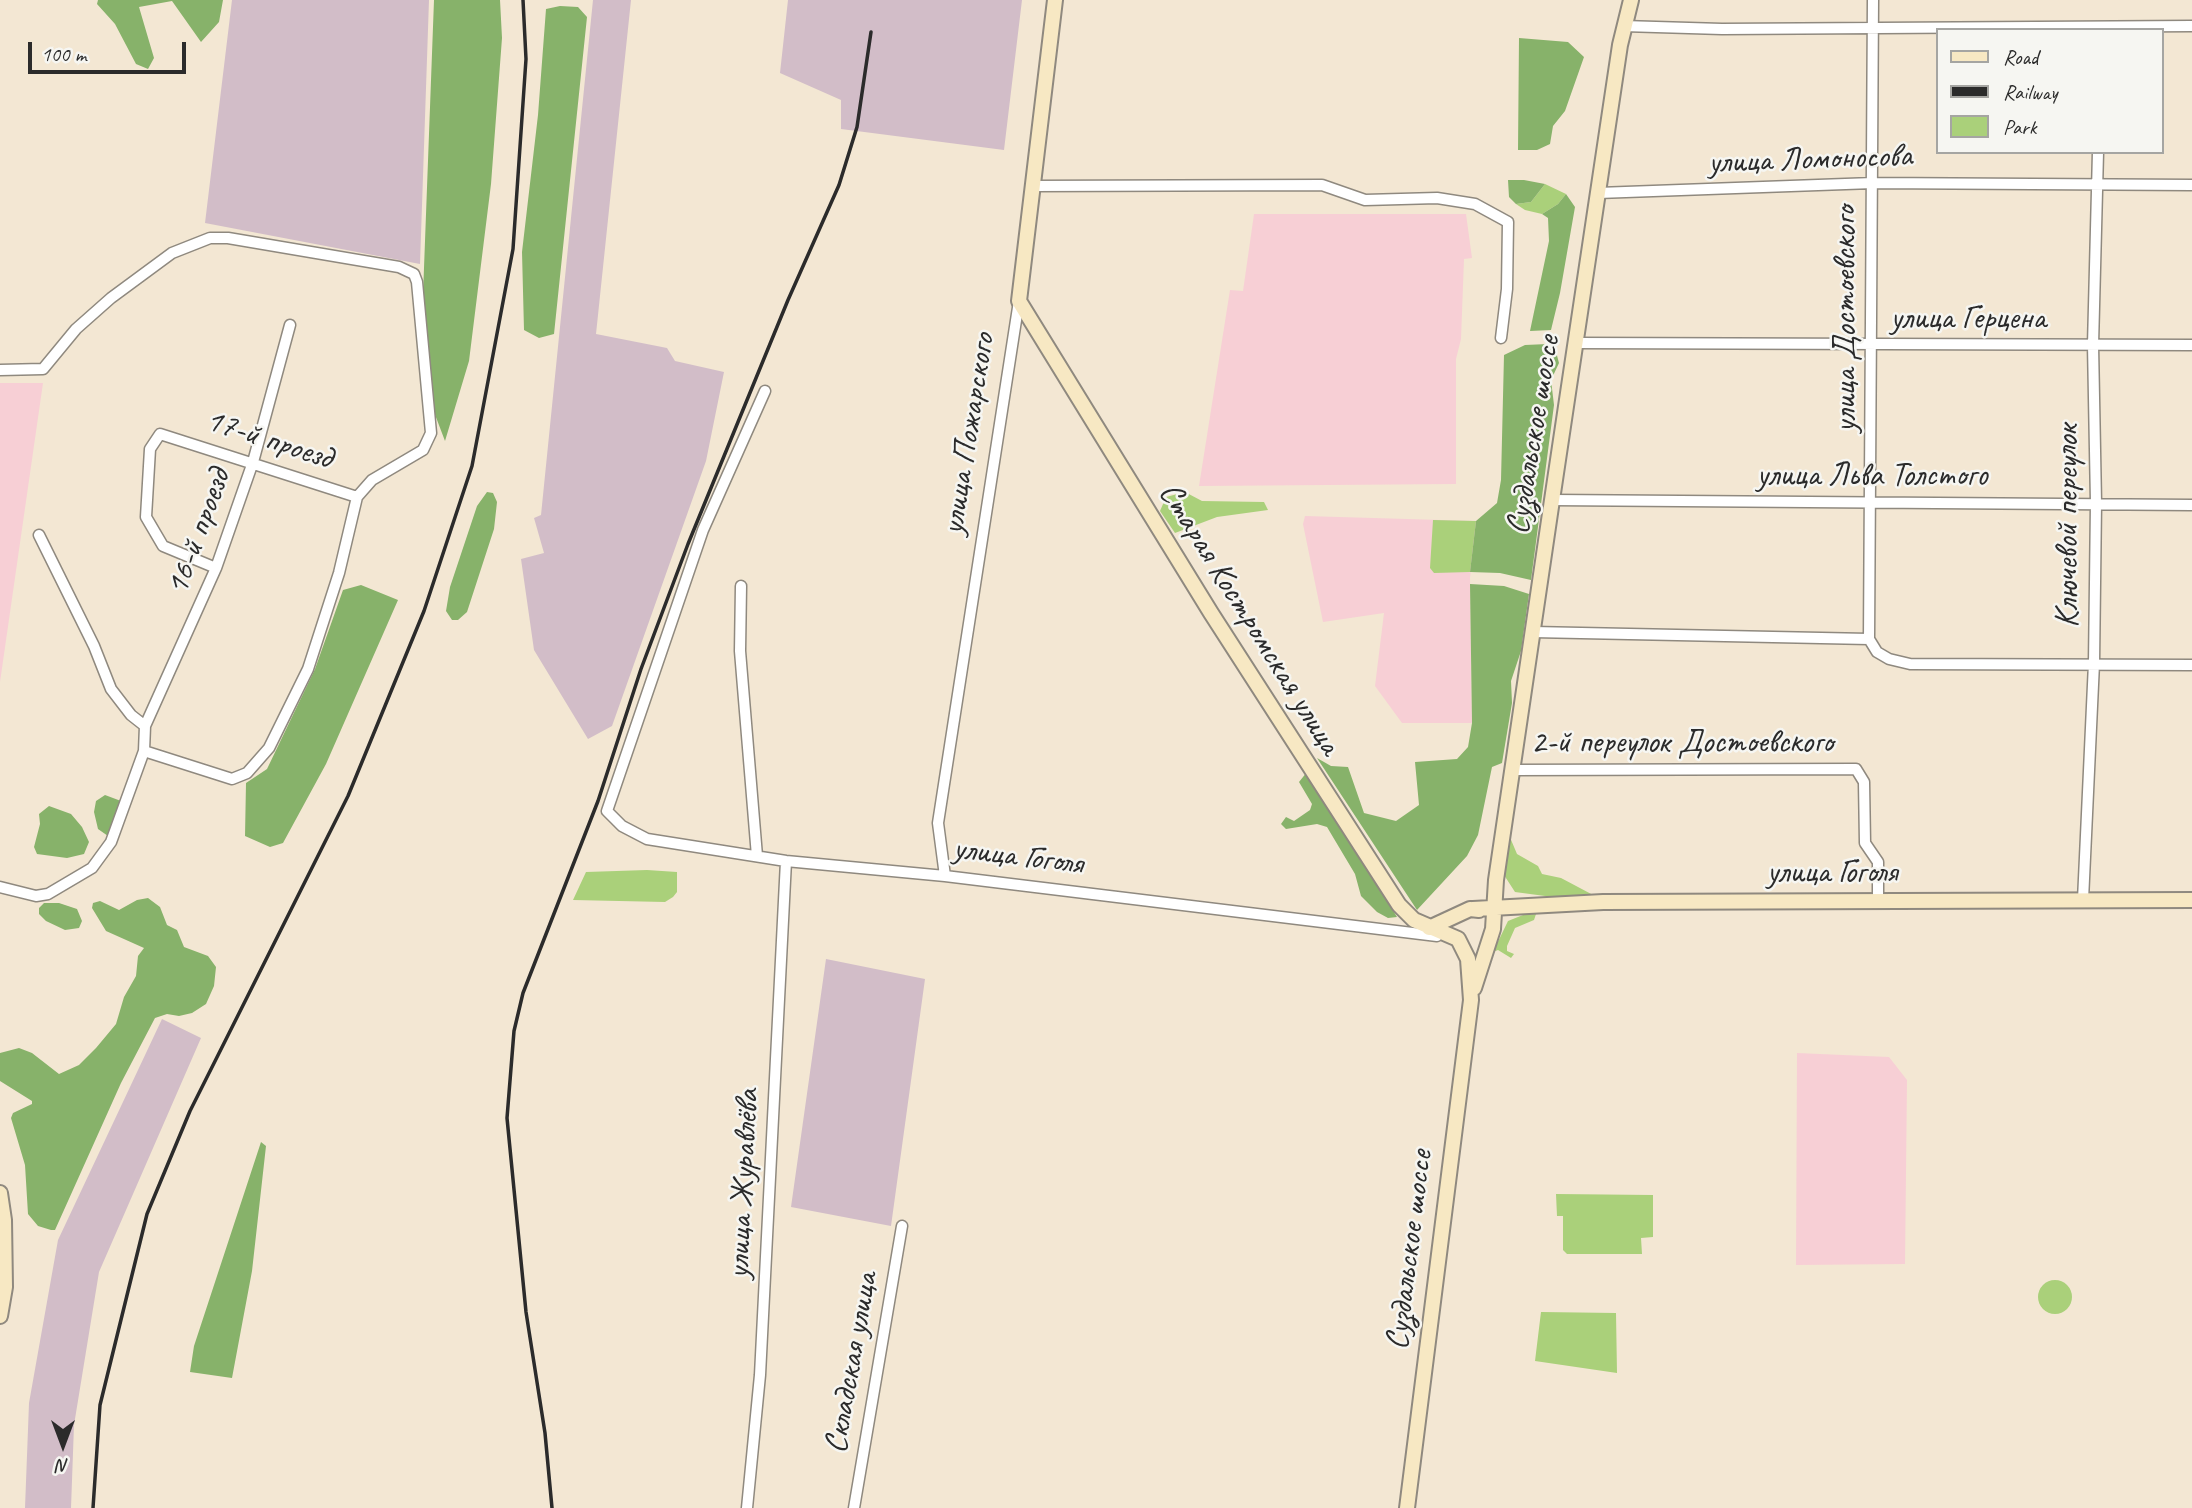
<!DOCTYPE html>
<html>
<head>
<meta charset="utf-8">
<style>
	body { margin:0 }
	#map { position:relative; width:2192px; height:1508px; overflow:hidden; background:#f3e7d3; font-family:Caveat,sans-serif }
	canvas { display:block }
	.legend { position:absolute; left:1936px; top:28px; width:228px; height:126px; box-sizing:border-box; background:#f6f6f2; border:2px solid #a5a5a2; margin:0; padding:9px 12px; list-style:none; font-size:21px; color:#2b2b2b }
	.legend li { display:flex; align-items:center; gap:14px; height:35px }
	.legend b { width:35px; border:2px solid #a5a5a2 }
	.north { position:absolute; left:28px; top:1410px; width:70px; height:70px; -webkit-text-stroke:5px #f6f6f2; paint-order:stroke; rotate:180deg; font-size:19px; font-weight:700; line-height:28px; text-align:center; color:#2b2b2b }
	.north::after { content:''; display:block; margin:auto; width:24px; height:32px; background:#2b2b2b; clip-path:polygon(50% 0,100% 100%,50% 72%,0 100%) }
	.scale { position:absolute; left:28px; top:42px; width:158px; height:32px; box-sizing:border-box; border:4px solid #2b2b2b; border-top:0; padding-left:9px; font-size:21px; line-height:24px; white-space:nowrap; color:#2b2b2b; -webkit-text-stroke:5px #f6f6f2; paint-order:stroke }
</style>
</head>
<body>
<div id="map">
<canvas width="2192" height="1508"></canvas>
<ul class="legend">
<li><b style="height:9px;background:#f7e8c3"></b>Road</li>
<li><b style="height:9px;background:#2b2b2b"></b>Railway</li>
<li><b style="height:19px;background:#aad07a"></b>Park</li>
</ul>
<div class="north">N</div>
<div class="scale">100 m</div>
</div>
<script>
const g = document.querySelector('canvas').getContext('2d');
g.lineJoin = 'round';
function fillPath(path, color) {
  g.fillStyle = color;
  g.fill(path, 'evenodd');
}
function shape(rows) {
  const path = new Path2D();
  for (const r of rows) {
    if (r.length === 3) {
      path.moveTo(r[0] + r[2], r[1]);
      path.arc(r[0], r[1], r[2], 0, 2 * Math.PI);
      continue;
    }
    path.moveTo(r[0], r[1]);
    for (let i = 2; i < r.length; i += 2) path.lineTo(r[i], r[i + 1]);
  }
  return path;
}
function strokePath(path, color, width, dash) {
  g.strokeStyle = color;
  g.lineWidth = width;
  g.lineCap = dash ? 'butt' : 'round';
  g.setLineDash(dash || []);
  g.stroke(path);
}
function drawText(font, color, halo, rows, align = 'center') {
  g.font = font + ' Caveat,sans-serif';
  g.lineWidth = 5;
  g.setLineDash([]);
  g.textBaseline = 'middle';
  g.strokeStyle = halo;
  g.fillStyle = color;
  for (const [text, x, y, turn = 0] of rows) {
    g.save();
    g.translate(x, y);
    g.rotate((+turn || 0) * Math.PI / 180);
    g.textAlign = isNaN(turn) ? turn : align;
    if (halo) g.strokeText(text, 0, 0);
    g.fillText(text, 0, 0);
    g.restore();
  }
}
fillPath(shape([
	[1254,214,1466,214,1472,258,1464,259,1461,339,1456,359,1456,484,1199,486,1230,290,1243,291],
	[0,383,43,383,0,682],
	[1305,516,1476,521,1470,578,1472,723,1402,723,1375,686,1384,613,1323,622,1303,524],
	[1797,1053,1889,1057,1907,1080,1905,1264,1796,1265]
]), '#f7cfd5');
fillPath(shape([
	[232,0,429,0,420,264,205,223],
	[593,0,631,0,596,334,667,348,675,361,724,372,706,461,612,726,588,739,534,650,521,559,544,553,534,518,541,515],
	[788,0,1022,0,1004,150,841,129,841,100,780,73],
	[826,959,925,979,891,1226,791,1207],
	[162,1019,201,1038,99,1272,74,1425,71,1508,25,1508,29,1403,58,1240]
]), '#d2bdc8');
fillPath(shape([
	[1545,184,1566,194,1558,204,1542,214,1525,210,1516,204,1531,202],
	[1185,492,1202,501,1264,502,1268,510,1217,517,1175,533,1160,511,1166,497],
	[1433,520,1476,521,1470,572,1434,573,1430,568],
	[1509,835,1517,854,1538,866,1542,874,1561,878,1595,896,1545,896,1515,892,1504,875],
	[647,870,677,872,677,892,673,897,665,902,573,900,586,872],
	[1536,914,1534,920,1515,928,1507,946,1507,951,1514,954,1511,958,1498,950,1493,952,1508,921,1523,915],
	[1556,1194,1653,1195,1653,1237,1641,1238,1642,1254,1567,1254,1563,1250,1563,1216,1557,1216],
	[2055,1297,17],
	[1541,1312,1616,1313,1617,1373,1535,1361]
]), '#aad07a');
fillPath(shape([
	[98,0,223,0,219,22,201,42,172,1,139,7,154,58,148,69,136,64,115,24,97,4],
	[434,0,500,0,502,38,491,184,469,361,445,441,420,375],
	[560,6,578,7,587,17,554,334,539,338,524,330,522,252,538,115,546,9],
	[1519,38,1568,42,1584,57,1565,111,1553,126,1550,144,1537,150,1518,150],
	[1508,180,1524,180,1545,184,1531,202,1516,204,1509,197],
	[1566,194,1575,207,1560,293,1551,330,1530,331,1549,241,1548,218,1542,214,1558,204],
	[1548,344,1555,348,1559,363,1551,380,1554,405,1531,580,1500,573,1470,572,1476,521,1497,503,1501,480,1504,355,1525,345],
	[487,492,493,493,497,502,494,529,467,612,458,620,452,620,446,611,450,587,477,506],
	[1470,584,1504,586,1529,594,1521,651,1511,681,1512,703,1502,763,1492,767,1478,835,1467,856,1417,910,1317,758,1331,766,1348,767,1364,813,1396,821,1419,805,1415,762,1457,759,1468,747,1472,723],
	[361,585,398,600,326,764,283,843,270,847,245,836,246,783,267,769,315,669,343,590],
	[1307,772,1397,917,1388,918,1377,912,1361,896,1355,874,1327,827,1317,824,1286,829,1281,824,1286,817,1294,821,1310,810,1312,804,1299,782],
	[105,795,121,801,108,836,98,829,94,812,96,801],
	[49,806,71,814,82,827,89,842,84,854,67,858,37,854,34,847,40,824,39,814],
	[148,898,160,907,167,925,177,930,184,947,208,956,216,967,214,986,206,1004,192,1013,179,1016,167,1014,155,1018,121,1083,55,1230,51,1230,38,1226,28,1214,25,1165,11,1118,13,1113,32,1104,32,1101,0,1081,0,1053,19,1048,32,1053,59,1074,79,1065,96,1048,116,1024,124,997,136,976,138,956,144,948,106,931,92,908,93,903,100,901,119,910,137,900],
	[44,903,59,903,77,909,82,921,79,928,65,930,46,921,39,914,39,908],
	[261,1142,266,1146,252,1271,232,1378,190,1372,194,1346]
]), '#87b26a');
const street = shape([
	[1623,26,1722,29,2192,26],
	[1033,186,1322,185,1365,200,1437,198,1475,204,1508,222,1507,289,1501,338],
	[1598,193,1873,183,2192,185],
	[1577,343,2192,345],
	[0,370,43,369,76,329,111,298,172,253,210,238,228,238,399,267,414,274,417,282,431,433,423,450,372,480,357,497,339,573,308,669,269,748,247,773,232,779,144,751],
	[765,391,703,530,607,811,622,826,647,839,786,861,945,876,1437,936],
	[1552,500,2192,505],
	[39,535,94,646,111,689,131,715,145,726],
	[216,568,163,546,146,517,150,449,160,434,357,497],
	[741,586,740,651,757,856],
	[1533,632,1869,639],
	[1869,639,1873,0],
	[1869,639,1877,652,1889,659,1910,664,2192,665],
	[1513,770,1856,769,1864,782,1865,843,1878,862,1878,901],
	[945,876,938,823,1019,301],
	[0,887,36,896,48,894,92,868,111,842,144,751,145,726,216,568,253,462,290,325],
	[2083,900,2094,663,2096,503,2093,345,2098,152],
	[747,1508,760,1375,786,861],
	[854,1508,902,1226]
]);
const secondary = shape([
	[1055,0,1019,301,1211,613,1399,905,1414,920,1458,939,1468,959,1471,1000,1407,1508],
	[1473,909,1603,902,2192,900],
	[1429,928,1470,909,1479,910],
	[1474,988,1493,929,1496,880,1552,500,1620,45,1631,0],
	[0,1193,4,1220,5,1287,0,1316]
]);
strokePath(street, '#8f897f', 13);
strokePath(secondary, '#8f897f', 18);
strokePath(street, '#fff', 10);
strokePath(secondary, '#f7e8c3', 14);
strokePath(shape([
	[93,1508,100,1405,147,1214,190,1111,348,796,424,611,472,466,513,249,526,59,523,0],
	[552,1508,545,1433,526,1312,507,1118,514,1031,523,993,598,801,641,669,688,544,788,300,839,185,857,127,871,32]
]), '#2b2b2b', 3.5);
drawText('33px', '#2b2b2b', '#f6f6f2', [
	["улица Ломоносова",1810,160,-2],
	["улица Достоевского",1846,319,-90],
	["улица Герцена",1968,319],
	["улица Пожарского",969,434,-81],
	["Суздальское шоссе",1534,435,-81],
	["17-й проезд",269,440,18],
	["улица Льва Толстого",1872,476],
	["Ключевой переулок",2068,526,-90],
	["16-й проезд",199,532,-70],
	["Старая Костромская улица",1249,619,58],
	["2-й переулок Достоевского",1682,743],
	["улица Гоголя",1018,857,7],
	["улица Гоголя",1832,873],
	["улица Журавлёва",744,1184,-87],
	["Суздальское шоссе",1410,1250,-83],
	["Складская улица",852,1363,-80]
]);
</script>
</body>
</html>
